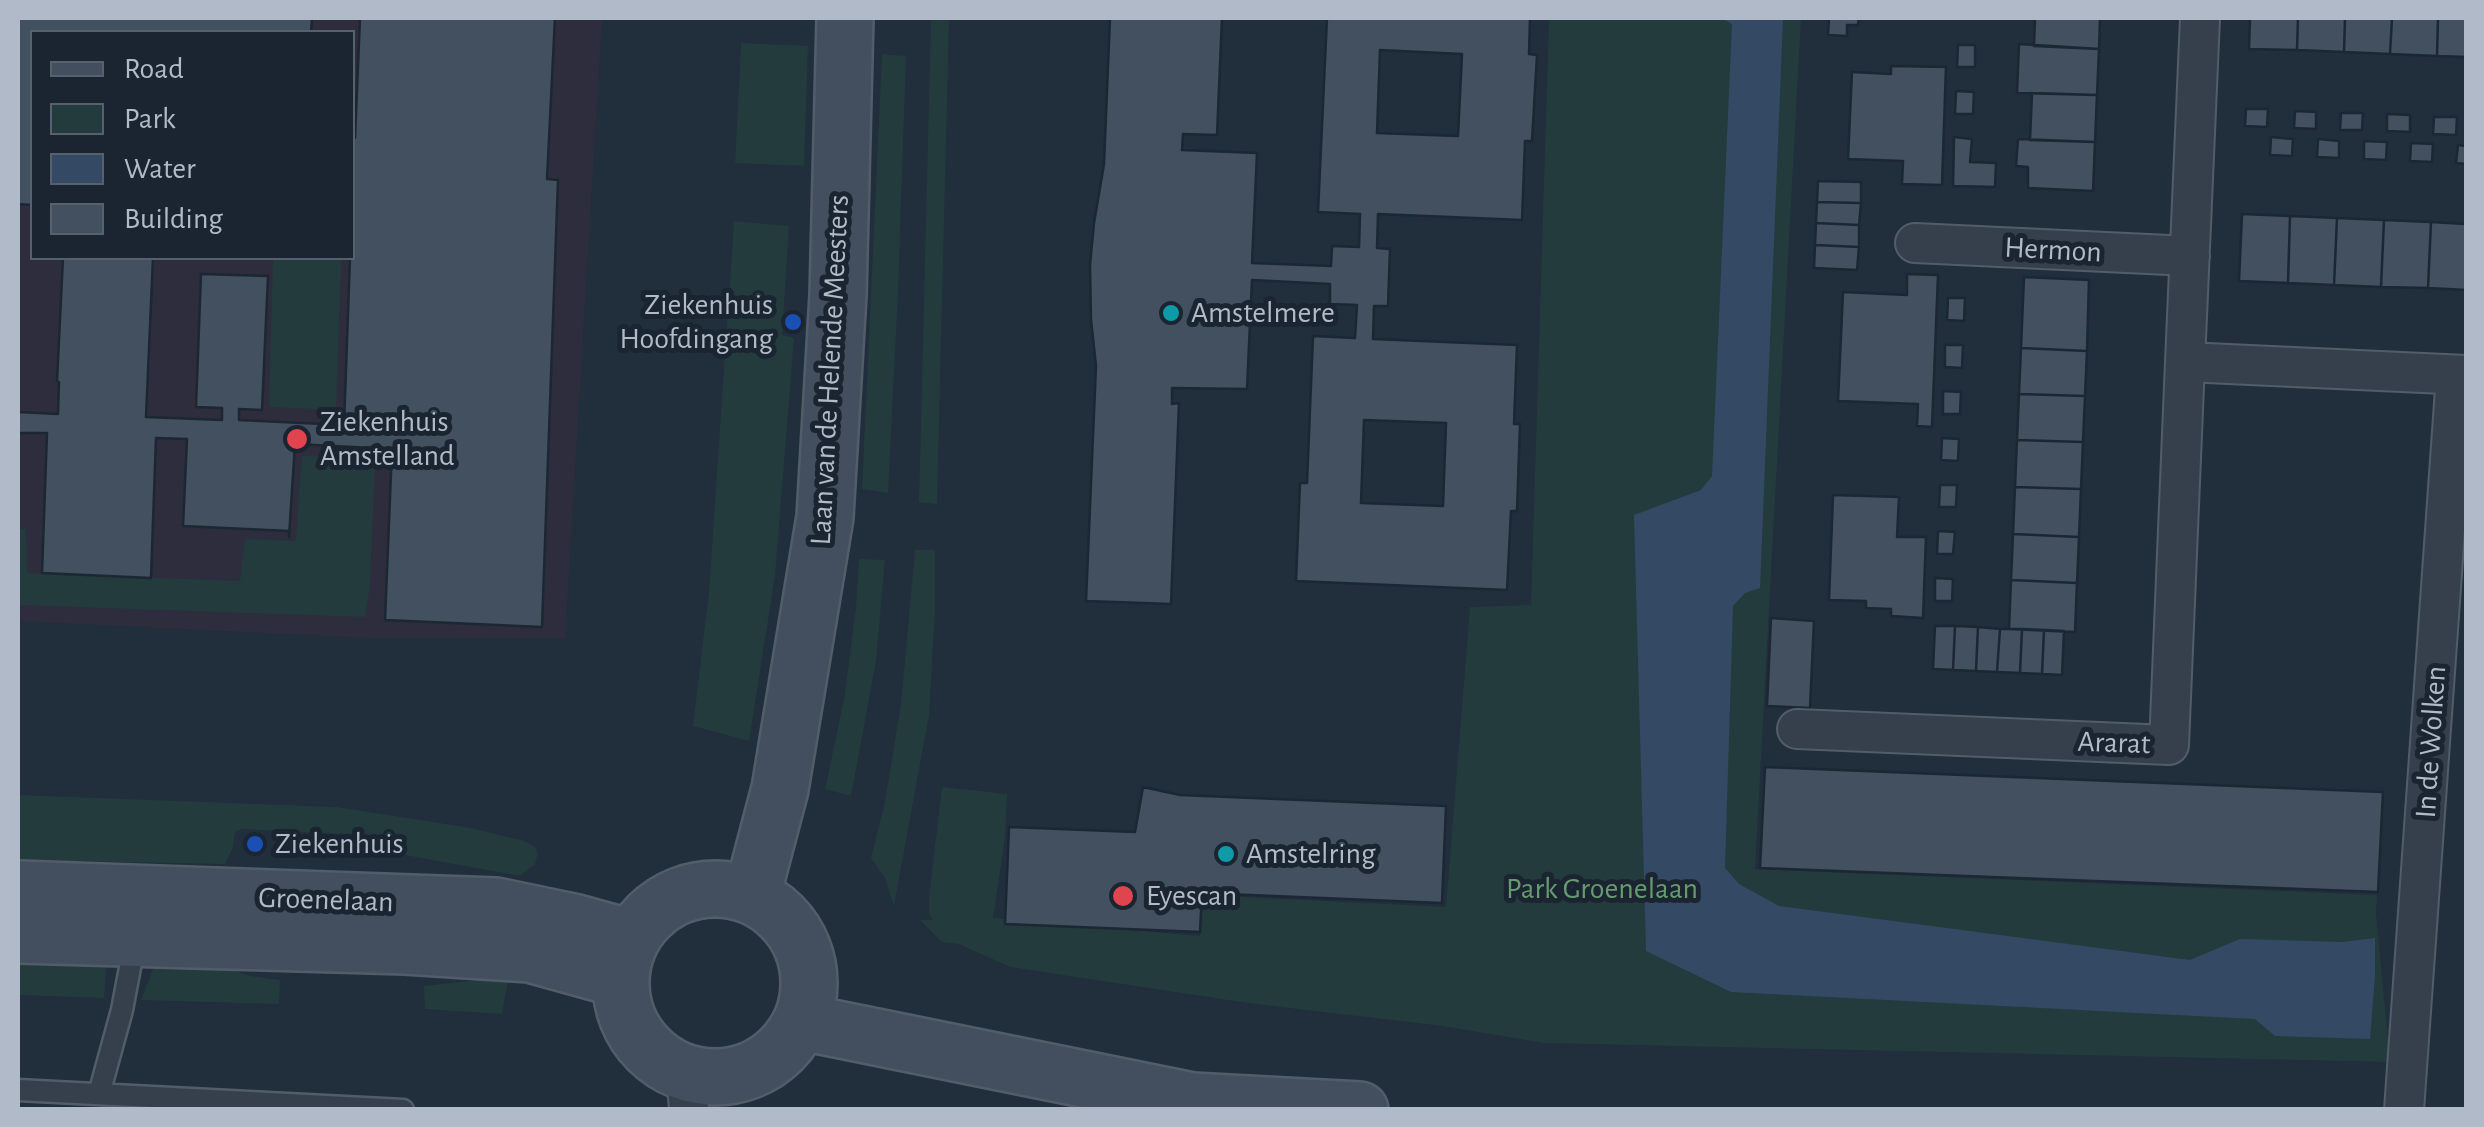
<!DOCTYPE html>
<html>
<head>
<meta charset="utf-8">
<style>
	body { margin:0 }
	#map { position:relative; width:2484px; height:1127px; overflow:hidden; background:#212e3c; font-family:"Alegreya Sans",sans-serif }
	canvas { display:block }
	.frame { position:absolute; inset:0; border:20px solid #b0bac8; pointer-events:none }
	.legend { position:absolute; left:30px; top:30px; width:325px; height:230px; box-sizing:border-box; background:#1a2531; border:2px solid #56616d; margin:0; padding:12px 18px; list-style:none; font-size:30px; color:#b0bac8 }
	.legend li { display:flex; align-items:center; gap:20px; height:50px }
	.legend b { width:50px; border:2px solid #56616d }
</style>
</head>
<body>
<div id="map">
<canvas width="2484" height="1127"></canvas>
<div class="frame"></div>
<ul class="legend">
<li><b style="height:12px;background:#434f5f"></b>Road</li>
<li><b style="height:28px;background:#233b3d"></b>Park</li>
<li><b style="height:28px;background:#344a64"></b>Water</li>
<li><b style="height:28px;background:#425060"></b>Building</li>
</ul>
</div>
<script>
const g = document.querySelector('canvas').getContext('2d');
g.lineJoin = 'round';
function fillPath(path, color) {
  g.fillStyle = color;
  g.fill(path, 'evenodd');
}
function shape(rows) {
  const path = new Path2D();
  for (const r of rows) {
    if (r.length === 3) {
      path.moveTo(r[0] + r[2], r[1]);
      path.arc(r[0], r[1], r[2], 0, 2 * Math.PI);
      continue;
    }
    path.moveTo(r[0], r[1]);
    for (let i = 2; i < r.length; i += 2) path.lineTo(r[i], r[i + 1]);
  }
  return path;
}
function strokePath(path, color, width, dash) {
  g.strokeStyle = color;
  g.lineWidth = width;
  g.lineCap = dash ? 'butt' : 'round';
  g.setLineDash(dash || []);
  g.stroke(path);
}
function drawText(font, color, halo, rows, align = 'center') {
  g.font = font + ' "Alegreya Sans",sans-serif';
  g.lineWidth = 10;
  g.setLineDash([]);
  g.textBaseline = 'middle';
  g.strokeStyle = halo;
  g.fillStyle = color;
  for (const [text, x, y, turn = 0] of rows) {
    g.save();
    g.translate(x, y);
    g.rotate((+turn || 0) * Math.PI / 180);
    g.textAlign = isNaN(turn) ? turn : align;
    if (halo) g.strokeText(text, 0, 0);
    g.fillText(text, 0, 0);
    g.restore();
  }
}
fillPath(shape([
	[18,18,602,18,565,638,369,638,18,621],
	[32,32,352,32,352,258,32,258]
]), '#2e2d3d');
fillPath(shape([
	[931,18,949,18,937,504,919,502],
	[1549,18,1801,18,1755,869,2377,895,2376,913,2390,1062,1544,1043,1442,1026,1248,1003,1010,967,959,944,942,942,920,920,933,920,929,914,929,897,942,787,1007,794,1005,838,993,918,1200,936,1204,895,1446,907,1470,607,1531,605],
	[741,43,808,46,804,166,735,163],
	[882,54,906,56,898,291,888,493,862,489],
	[734,221,789,226,782,335,794,338,775,576,749,741,693,726,709,591],
	[273,258,341,258,336,410,269,407],
	[302,456,375,457,370,586,365,617,18,605,18,529,26,529,27,573,240,581,245,539,296,541],
	[915,550,935,550,935,611,929,715,894,906,885,878,871,858,885,802,901,703],
	[859,559,885,560,876,661,851,796,825,789,845,694,856,607],
	[18,795,337,807,471,828,524,841,535,847,538,854,535,864,520,876,383,851,386,836,242,829,235,832,233,847,225,864,18,860],
	[107,956,104,998,18,995,18,960],
	[156,961,222,967,251,976,280,980,279,1004,141,1000],
	[510,970,502,1014,425,1009,424,986,476,980,495,976]
]), '#233b3d');
fillPath(shape([
	[1722,18,1783,18,1760,588,1745,593,1733,606,1725,868,1739,884,1779,906,2190,960,2240,939,2342,942,2375,938,2375,975,2370,1039,2275,1036,2255,1019,1731,992,1646,951,1634,515,1701,490,1712,476,1732,24]
]), '#344a64');
const building = shape([
	[18,18,312,18,311,32,32,32,32,205,18,204,18,18],
	[360,18,555,18,547,179,558,180,542,627,385,620,392,449,295,444,289,537,289,531,183,526,187,439,156,438,151,578,42,573,47,433,18,433,18,412,58,414,59,382,57,381,63,258,153,258,146,417,222,420,222,408,196,407,201,274,268,276,262,410,239,409,239,420,344,425,350,258,352,258,352,138,355,138,360,18],
	[1110,18,1222,18,1217,135,1183,134,1182,150,1257,153,1252,263,1331,266,1332,246,1359,247,1360,214,1318,212,1327,18,1530,18,1529,54,1537,55,1532,141,1525,141,1522,220,1378,214,1377,248,1390,249,1388,306,1374,306,1373,339,1517,345,1514,424,1520,424,1517,511,1511,511,1507,590,1296,581,1300,483,1307,483,1313,336,1355,338,1357,305,1330,304,1330,284,1252,280,1247,389,1172,388,1172,404,1179,403,1171,604,1086,601,1096,366,1091,320,1090,265,1094,223,1104,164,1110,18],
	[1380,50,1462,54,1458,136,1377,133,1380,50],
	[1364,420,1446,423,1443,506,1361,503,1364,420],
	[1829,18,1859,18,1858,25,1847,25,1847,36,1828,35,1829,18],
	[2035,18,2100,18,2099,49,2034,46,2035,18],
	[2250,18,2298,18,2297,50,2249,49,2250,18],
	[2298,18,2345,18,2344,52,2297,50,2298,18],
	[2345,18,2392,18,2390,54,2344,52,2345,18],
	[2392,18,2438,18,2437,56,2390,54,2392,18],
	[2438,18,2466,18,2466,57,2437,56,2438,18],
	[2019,44,2099,49,2097,95,2017,93,2019,44],
	[1958,45,1975,45,1975,67,1957,67,1958,45],
	[1891,66,1946,67,1942,185,1902,184,1903,161,1848,159,1852,72,1891,74,1891,66],
	[1956,91,1974,92,1973,114,1955,114,1956,91],
	[2032,93,2097,95,2095,142,2030,140,2032,93],
	[2246,109,2268,109,2267,127,2245,126,2246,109],
	[2295,111,2316,112,2316,129,2294,128,2295,111],
	[2341,113,2363,113,2362,130,2340,130,2341,113],
	[2387,114,2410,115,2410,132,2387,131,2387,114],
	[2434,117,2457,117,2456,135,2433,134,2434,117],
	[1954,137,1972,139,1970,162,1996,163,1995,187,1953,186,1954,137],
	[2271,137,2293,139,2292,156,2270,155,2271,137],
	[2018,139,2095,142,2093,191,2028,188,2028,167,2016,166,2018,139],
	[2318,139,2339,141,2339,158,2317,157,2318,139],
	[2364,141,2387,142,2386,160,2364,159,2364,141],
	[2411,143,2433,144,2432,162,2410,161,2411,143],
	[2458,145,2466,146,2466,164,2456,163,2458,145],
	[1818,181,1861,182,1861,203,1817,202,1818,181],
	[1817,202,1861,203,1859,225,1816,223,1817,202],
	[2242,214,2290,216,2288,283,2239,281,2242,214],
	[2290,216,2337,218,2334,285,2288,283,2290,216],
	[2337,218,2384,220,2381,287,2334,285,2337,218],
	[2384,220,2431,222,2428,288,2381,287,2384,220],
	[2431,222,2466,224,2466,290,2428,288,2431,222],
	[1816,223,1859,225,1859,247,1815,245,1816,223],
	[1815,245,1859,247,1857,270,1814,268,1815,245],
	[1907,274,1938,275,1932,427,1917,426,1918,404,1838,401,1843,292,1907,295,1907,274],
	[2024,277,2089,280,2087,351,2021,348,2024,277],
	[1948,298,1965,298,1964,321,1947,320,1948,298],
	[1945,345,1963,345,1962,368,1945,367,1945,345],
	[2021,348,2087,351,2085,396,2019,394,2021,348],
	[1943,391,1961,392,1960,414,1943,414,1943,391],
	[2019,394,2085,396,2083,442,2017,440,2019,394],
	[1942,438,1959,439,1958,461,1941,460,1942,438],
	[2017,440,2083,442,2081,489,2015,487,2017,440],
	[1940,485,1957,485,1956,507,1939,507,1940,485],
	[2015,487,2081,489,2079,537,2013,534,2015,487],
	[1833,495,1899,497,1897,537,1926,537,1923,618,1891,616,1891,609,1866,608,1866,601,1829,600,1833,495],
	[1938,531,1955,532,1953,554,1937,554,1938,531],
	[2013,534,2079,537,2077,583,2011,580,2013,534],
	[1935,578,1953,579,1952,601,1935,601,1935,578],
	[2011,580,2077,583,2075,632,2009,629,2011,580],
	[1771,618,1814,621,1810,708,1767,706,1771,618],
	[1935,626,1955,626,1953,670,1933,669,1935,626],
	[1955,626,1978,627,1976,671,1953,670,1955,626],
	[1978,627,2000,629,1997,672,1976,671,1978,627],
	[2000,629,2022,629,2020,673,1997,672,2000,629],
	[2022,629,2044,630,2042,674,2020,673,2022,629],
	[2044,630,2064,631,2062,675,2042,674,2044,630],
	[1765,767,2383,792,2378,892,1760,868,1765,767],
	[1143,787,1180,795,1446,806,1442,903,1202,893,1200,932,1005,924,1009,827,1135,832,1143,787]
]);
fillPath(building, '#425060');
strokePath(building, '#1c2733', 2.5);
const lane = shape([
	[18,1090,403,1110],
	[99,1094,122,1010,135,941]
]);
const street = shape([
	[2200,18,2185,362,2466,375],
	[1915,243,2190,256],
	[1797,729,2169,745,2185,362],
	[686,1073,689,1110],
	[2404,1110,2456,375]
]);
const secondary = shape([
	[715,983,94],
	[18,889,496,906,573,922,631,938],
	[752,895,780,789,825,517,838,295,845,18],
	[18,935,405,946,530,954,620,979],
	[802,1022,1192,1101,1360,1110]
]);
strokePath(lane, '#535d6a', 25);
strokePath(street, '#535d6a', 42);
strokePath(secondary, '#535d6a', 60);
strokePath(lane, '#35404c', 20);
strokePath(street, '#35404c', 38);
strokePath(secondary, '#434f5f', 55);
for (const [x, y, r, color] of [
	[1171,313,10,"#0f9aa8"],
	[793,322,10,"#1a4fb4"],
	[297,439,12,"#e0444e"],
	[255,844,10,"#1a4fb4"],
	[1226,854,10,"#0f9aa8"],
	[1123,896,12,"#e0444e"]
]) {
  const dot = new Path2D();
  dot.arc(x, y, r, 0, 2 * Math.PI);
  g.fillStyle = color;
  g.fill(dot);
  strokePath(dot, '#1a2531', 4);
}
drawText('30px', '#b0bac8', '#1a2531', [
	["Hermon",2053,250,3],
	["Laan van de Helende Meesters",830,370,-87],
	["In de Wolken",2431,742,-86],
	["Ararat",2114,743,2],
	["Groenelaan",326,900,2]
]);
drawText('30px', '#b0bac8', '#1a2531', [
	["Ziekenhuis",773,305,"right"],
	["Hoofdingang",773,339,"right"],
	["Amstelmere",1191,313],
	["Ziekenhuis",320,422],
	["Amstelland",320,456],
	["Ziekenhuis",275,844],
	["Amstelring",1246,854],
	["Eyescan",1146,896]
], 'left');
drawText('30px', '#669a6f', '#1a2531', [
	["Park Groenelaan",1602,889]
]);
</script>
</body>
</html>
